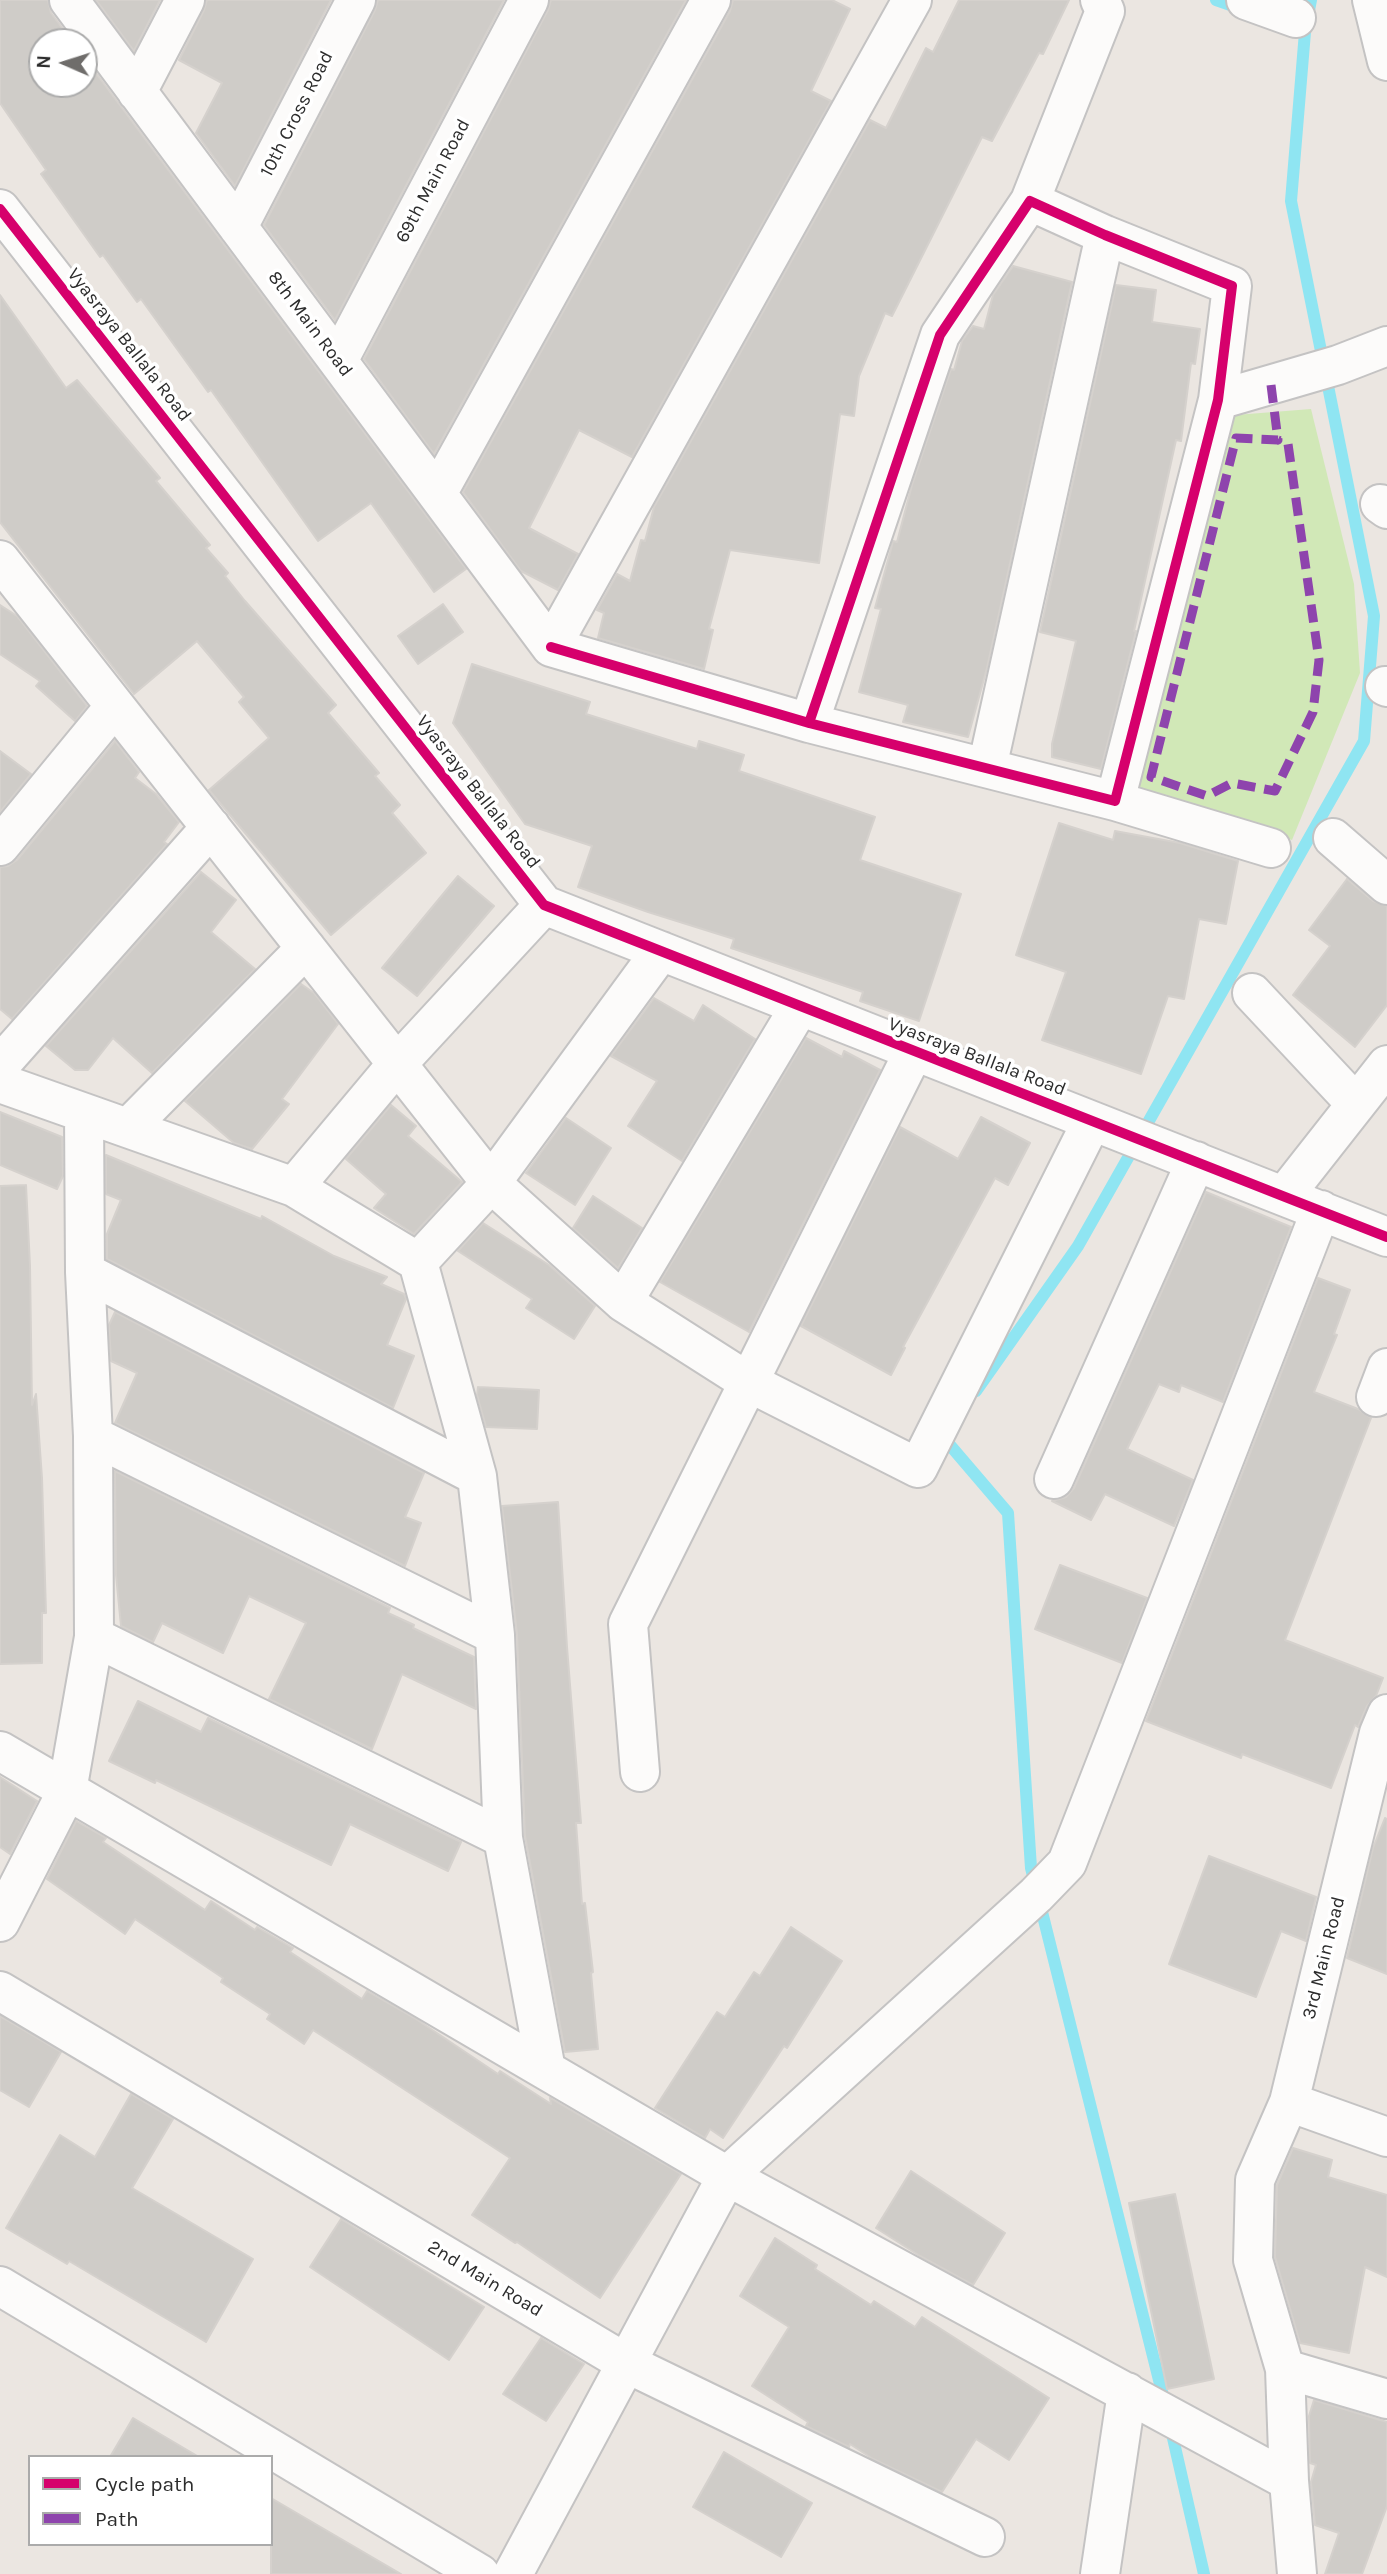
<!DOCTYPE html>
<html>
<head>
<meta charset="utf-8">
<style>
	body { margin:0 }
	#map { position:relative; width:1387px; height:2574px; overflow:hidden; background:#ebe6e1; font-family:Karla,sans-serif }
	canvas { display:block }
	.legend { position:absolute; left:28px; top:2455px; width:245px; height:91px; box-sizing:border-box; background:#fff; border:2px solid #ababab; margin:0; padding:9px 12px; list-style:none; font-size:21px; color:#2c2c2c }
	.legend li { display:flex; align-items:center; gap:14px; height:35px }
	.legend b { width:35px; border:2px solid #ababab }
	.north { position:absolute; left:28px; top:28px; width:70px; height:70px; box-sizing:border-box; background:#fff; border:2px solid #ababab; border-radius:50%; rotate:273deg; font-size:19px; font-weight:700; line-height:28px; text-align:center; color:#2c2c2c }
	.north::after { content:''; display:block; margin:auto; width:24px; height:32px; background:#6f6d6b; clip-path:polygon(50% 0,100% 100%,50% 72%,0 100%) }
</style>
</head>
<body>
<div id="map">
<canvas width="1387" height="2574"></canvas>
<ul class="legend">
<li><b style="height:9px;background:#d6006c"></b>Cycle path</li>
<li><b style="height:9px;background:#8e44ad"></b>Path</li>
</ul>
<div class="north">N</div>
</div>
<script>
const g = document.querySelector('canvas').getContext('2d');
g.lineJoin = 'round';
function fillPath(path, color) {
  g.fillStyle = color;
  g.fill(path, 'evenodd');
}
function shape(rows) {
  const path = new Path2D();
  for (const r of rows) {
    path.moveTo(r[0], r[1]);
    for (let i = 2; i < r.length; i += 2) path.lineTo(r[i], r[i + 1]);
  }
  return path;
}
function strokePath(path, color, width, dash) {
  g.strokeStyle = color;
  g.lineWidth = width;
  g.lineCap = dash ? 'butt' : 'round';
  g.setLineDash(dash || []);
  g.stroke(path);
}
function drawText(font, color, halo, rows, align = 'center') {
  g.font = font + ' Karla,sans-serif';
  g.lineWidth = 7;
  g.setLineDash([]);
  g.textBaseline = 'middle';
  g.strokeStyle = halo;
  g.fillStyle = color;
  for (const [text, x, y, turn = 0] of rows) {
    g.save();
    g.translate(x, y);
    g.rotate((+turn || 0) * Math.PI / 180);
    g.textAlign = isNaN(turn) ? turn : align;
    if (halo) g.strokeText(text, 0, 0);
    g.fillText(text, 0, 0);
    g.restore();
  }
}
fillPath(shape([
	[1311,409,1354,584,1360,673,1292,840,1130,789,1223,416]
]), '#d1e8b7');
strokePath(shape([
	[1216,0,1242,9],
	[976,1391,1078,1246,1364,741,1374,616,1291,201,1305,32,1311,0],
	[945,1434,943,1437,1008,1513,1031,1868,1165,2404],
	[1170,2425,1204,2574]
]), '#8fe5f2', 12);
const building = shape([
	[0,0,48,0,51,13,73,42,42,42,42,84,84,84,84,57,466,569,434,592,371,503,318,541,211,390,208,392,141,299,137,302,103,255,100,257,41,174,46,170,0,103,0,0],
	[96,0,160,0,134,51,96,0],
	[207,0,331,0,235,186,196,133,222,83,179,60,204,10,207,0],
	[378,0,504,0,335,320,264,225,375,10,378,0],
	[551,0,686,0,434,454,364,359,548,10,551,0],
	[733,0,832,0,850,9,811,91,831,101,632,457,579,430,529,528,578,554,558,590,521,571,463,492,730,11,733,0],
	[959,0,1069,0,1043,54,1039,53,992,141,982,137,892,316,885,313,859,376,854,416,840,414,819,563,730,550,709,629,713,630,704,669,598,638,604,613,597,610,617,574,630,581,641,540,645,541,654,507,870,120,886,128,926,48,933,52,959,0],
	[1013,266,1072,282,987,668,968,737,903,722,908,705,859,692,881,609,875,608,891,549,893,541,897,542,912,485,951,369,954,370,962,341,973,326,984,329,993,295,1013,266],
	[1116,285,1156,290,1152,322,1200,329,1195,364,1191,363,1181,441,1176,440,1134,631,1136,631,1101,769,1052,757,1052,744,1076,641,1040,632,1116,285],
	[0,295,66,388,77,380,160,478,156,481,210,545,206,548,228,573,225,576,245,601,336,705,328,713,379,773,375,776,400,805,392,813,426,853,331,935,209,790,269,738,239,702,244,697,197,641,134,694,0,522,0,295],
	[443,604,463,632,418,664,398,636,443,604],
	[0,605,17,616,87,706,75,721,36,686,40,681,0,654,0,605],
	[472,664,590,702,586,714,697,749,699,741,744,755,739,771,875,817,860,860,961,894,919,1021,860,1001,863,992,731,948,734,939,648,912,578,887,592,846,525,824,453,723,472,664],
	[115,741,139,772,135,778,156,794,179,822,164,842,167,844,12,1019,0,1009,0,867,8,866,17,860,115,741],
	[0,751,31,774,0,812,0,751],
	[1059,823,1113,840,1115,831,1180,843,1238,861,1226,924,1199,919,1184,999,1168,996,1141,1074,1042,1040,1066,972,1016,955,1059,823],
	[201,872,236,900,211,932,255,969,152,1073,113,1038,88,1070,75,1070,46,1046,201,872],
	[458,876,494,906,417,996,382,968,458,876],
	[1347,879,1373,901,1387,906,1387,1005,1355,1047,1293,995,1330,946,1309,930,1347,879],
	[301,984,314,993,338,1024,282,1099,289,1104,252,1149,234,1143,185,1101,301,984],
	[654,998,694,1021,703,1005,755,1039,682,1161,628,1126,657,1081,611,1056,654,998],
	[806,1038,842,1057,844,1051,880,1070,749,1332,660,1282,806,1038],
	[391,1105,416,1126,408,1136,462,1182,414,1234,374,1208,386,1194,346,1159,391,1105],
	[0,1112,62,1137,63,1176,57,1189,0,1165,0,1112],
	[981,1117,1030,1143,1008,1185,995,1178,903,1347,905,1348,891,1375,801,1326,900,1127,958,1159,981,1117],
	[566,1118,611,1148,575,1205,526,1173,566,1118],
	[106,1155,261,1219,262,1216,334,1256,387,1277,381,1284,404,1294,406,1299,387,1345,414,1356,393,1408,107,1259,107,1234,121,1200,106,1194,106,1155],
	[26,1185,30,1266,32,1405,36,1394,42,1478,46,1613,42,1613,42,1663,0,1664,0,1186,26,1185],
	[1206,1192,1291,1227,1223,1402,1181,1385,1179,1392,1159,1384,1127,1449,1193,1480,1174,1526,1105,1494,1091,1520,1052,1501,1066,1497,1074,1488,1206,1192],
	[593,1196,642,1228,618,1268,573,1228,593,1196],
	[483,1223,549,1265,595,1306,574,1339,526,1308,532,1299,458,1251,483,1223],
	[1318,1278,1350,1290,1334,1334,1337,1335,1314,1392,1358,1409,1371,1418,1285,1640,1383,1678,1376,1696,1367,1706,1358,1727,1355,1725,1331,1788,1242,1754,1241,1758,1146,1721,1318,1278],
	[115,1312,424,1473,405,1517,421,1523,405,1566,115,1423,137,1373,111,1361,109,1325,115,1312],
	[478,1387,539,1390,537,1429,486,1427,477,1395,478,1387],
	[115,1471,390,1608,388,1613,414,1625,413,1628,474,1657,476,1709,402,1674,372,1749,269,1699,306,1623,249,1596,223,1653,162,1623,153,1642,121,1626,116,1575,115,1471],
	[558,1502,567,1647,581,1823,576,1823,582,1904,585,1903,593,1972,591,1973,598,2049,565,2052,525,1836,517,1634,502,1506,558,1502],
	[1060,1565,1147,1598,1122,1663,1035,1629,1060,1565],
	[138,1701,201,1732,208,1718,461,1842,448,1871,350,1824,331,1865,156,1780,155,1783,109,1761,138,1701],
	[0,1777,37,1801,10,1854,0,1847,0,1777],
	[1385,1818,1387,1819,1387,1974,1347,1958,1373,1848,1385,1818],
	[76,1821,106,1838,103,1842,205,1910,211,1901,255,1930,257,1927,293,1948,290,1952,362,1999,367,1991,416,2019,498,2074,500,2071,551,2104,550,2098,681,2174,600,2298,517,2242,515,2243,472,2215,510,2158,313,2030,304,2044,267,2019,270,2014,221,1982,223,1978,135,1919,125,1934,47,1879,76,1821],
	[1209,1856,1316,1897,1306,1941,1281,1931,1256,1997,1169,1964,1209,1856],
	[791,1927,842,1961,787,2048,784,2046,723,2138,710,2129,705,2138,655,2108,717,2012,725,2017,754,1972,760,1976,791,1927],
	[0,2016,61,2052,29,2107,0,2090,0,2016],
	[131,2094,173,2119,132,2188,253,2259,206,2342,69,2261,67,2264,6,2228,60,2135,95,2157,131,2094],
	[1293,2148,1332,2160,1328,2177,1387,2195,1387,2277,1365,2267,1349,2353,1300,2343,1275,2257,1277,2185,1293,2148],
	[911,2171,1005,2233,973,2285,920,2256,876,2228,911,2171],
	[1175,2194,1214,2379,1167,2389,1129,2203,1175,2194],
	[341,2219,484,2307,449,2360,310,2267,341,2219],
	[775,2238,817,2265,815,2269,871,2305,874,2301,915,2327,922,2317,1049,2398,1009,2460,976,2439,942,2492,873,2459,850,2444,849,2447,806,2426,808,2422,752,2386,789,2327,740,2296,775,2238],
	[541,2338,584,2364,546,2421,503,2394,541,2338],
	[1314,2400,1387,2422,1387,2506,1362,2574,1325,2574,1339,2533,1315,2525,1311,2482,1316,2465,1310,2463,1309,2416,1314,2400],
	[133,2418,199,2457,110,2457,133,2418],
	[724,2452,812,2503,781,2557,693,2507,724,2452],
	[271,2498,401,2574,271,2574,271,2498]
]);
fillPath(building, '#cfccc8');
strokePath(building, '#d5d1cd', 2);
const minor = shape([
	[69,0,551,647],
	[1246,0,1296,18],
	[1372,0,1387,61],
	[137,92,185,0],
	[1030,201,1105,11,1100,0],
	[0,209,544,905,1387,1237],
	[238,227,356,0],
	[338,361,529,0],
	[1218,400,1338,365,1387,346],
	[437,494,711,0],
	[1380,504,1387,509],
	[0,560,491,1183,623,1302,750,1383,918,1468,1092,1121],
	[551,647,809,723,1115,801,1218,400,1232,286,1105,235,1030,201,940,335,809,723],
	[551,647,912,0],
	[1385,686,1387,687],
	[987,768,1105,235],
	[1115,801,1271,848],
	[1333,838,1387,885],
	[0,846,115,706],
	[1252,993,1356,1104],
	[0,1065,211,827],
	[0,1083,294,1187,418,1262,477,1476,495,1635,503,1838,546,2070],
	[128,1128,306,948],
	[294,1187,397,1064,544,905],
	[1284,1196,1387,1065],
	[418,1262,491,1183,661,951],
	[85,1272,477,1476],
	[623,1302,800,1006],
	[1376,1397,1387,1368],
	[93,1436,495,1635],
	[1054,1479,1196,1161],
	[94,1637,503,1838],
	[1387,1714,1379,1733,1289,2102,1387,2137],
	[0,1751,727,2176,1289,2481],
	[640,1772,628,1624,914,1051],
	[0,1922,67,1791,94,1637,93,1436,85,1272,84,1114],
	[0,1991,626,2363,985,2537],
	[1289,2102,1255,2180,1253,2260,1285,2369,1289,2481,1297,2574],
	[0,2286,480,2574],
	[1285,2369,1387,2399],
	[513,2574,727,2176,1036,1895,1067,1863,1321,1210],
	[1100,2574,1127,2392]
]);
strokePath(minor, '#c4c3c3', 42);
strokePath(minor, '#fcfbfa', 38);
strokePath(shape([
	[1271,385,1278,440,1236,438,1151,777,1207,796,1232,783,1275,791,1313,712,1319,660,1288,444,1278,440]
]), '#8e44ad', 9, [18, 9]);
strokePath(shape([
	[0,209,544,905,1387,1237],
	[551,647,809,723,1115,801,1218,400,1232,286,1105,235,1030,201,940,335,809,723]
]), '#d6006c', 10);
drawText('19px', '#2c2c2c', '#fff', [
	["10th Cross Road",297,114,-63],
	["69th Main Road",433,181,-62],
	["8th Main Road",310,324,53],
	["Vyasraya Ballala Road",129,345,52],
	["Vyasraya Ballala Road",478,792,52],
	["Vyasraya Ballala Road",977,1057,21],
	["3rd Main Road",1324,1958,-76],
	["2nd Main Road",485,2279,31]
]);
</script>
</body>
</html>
